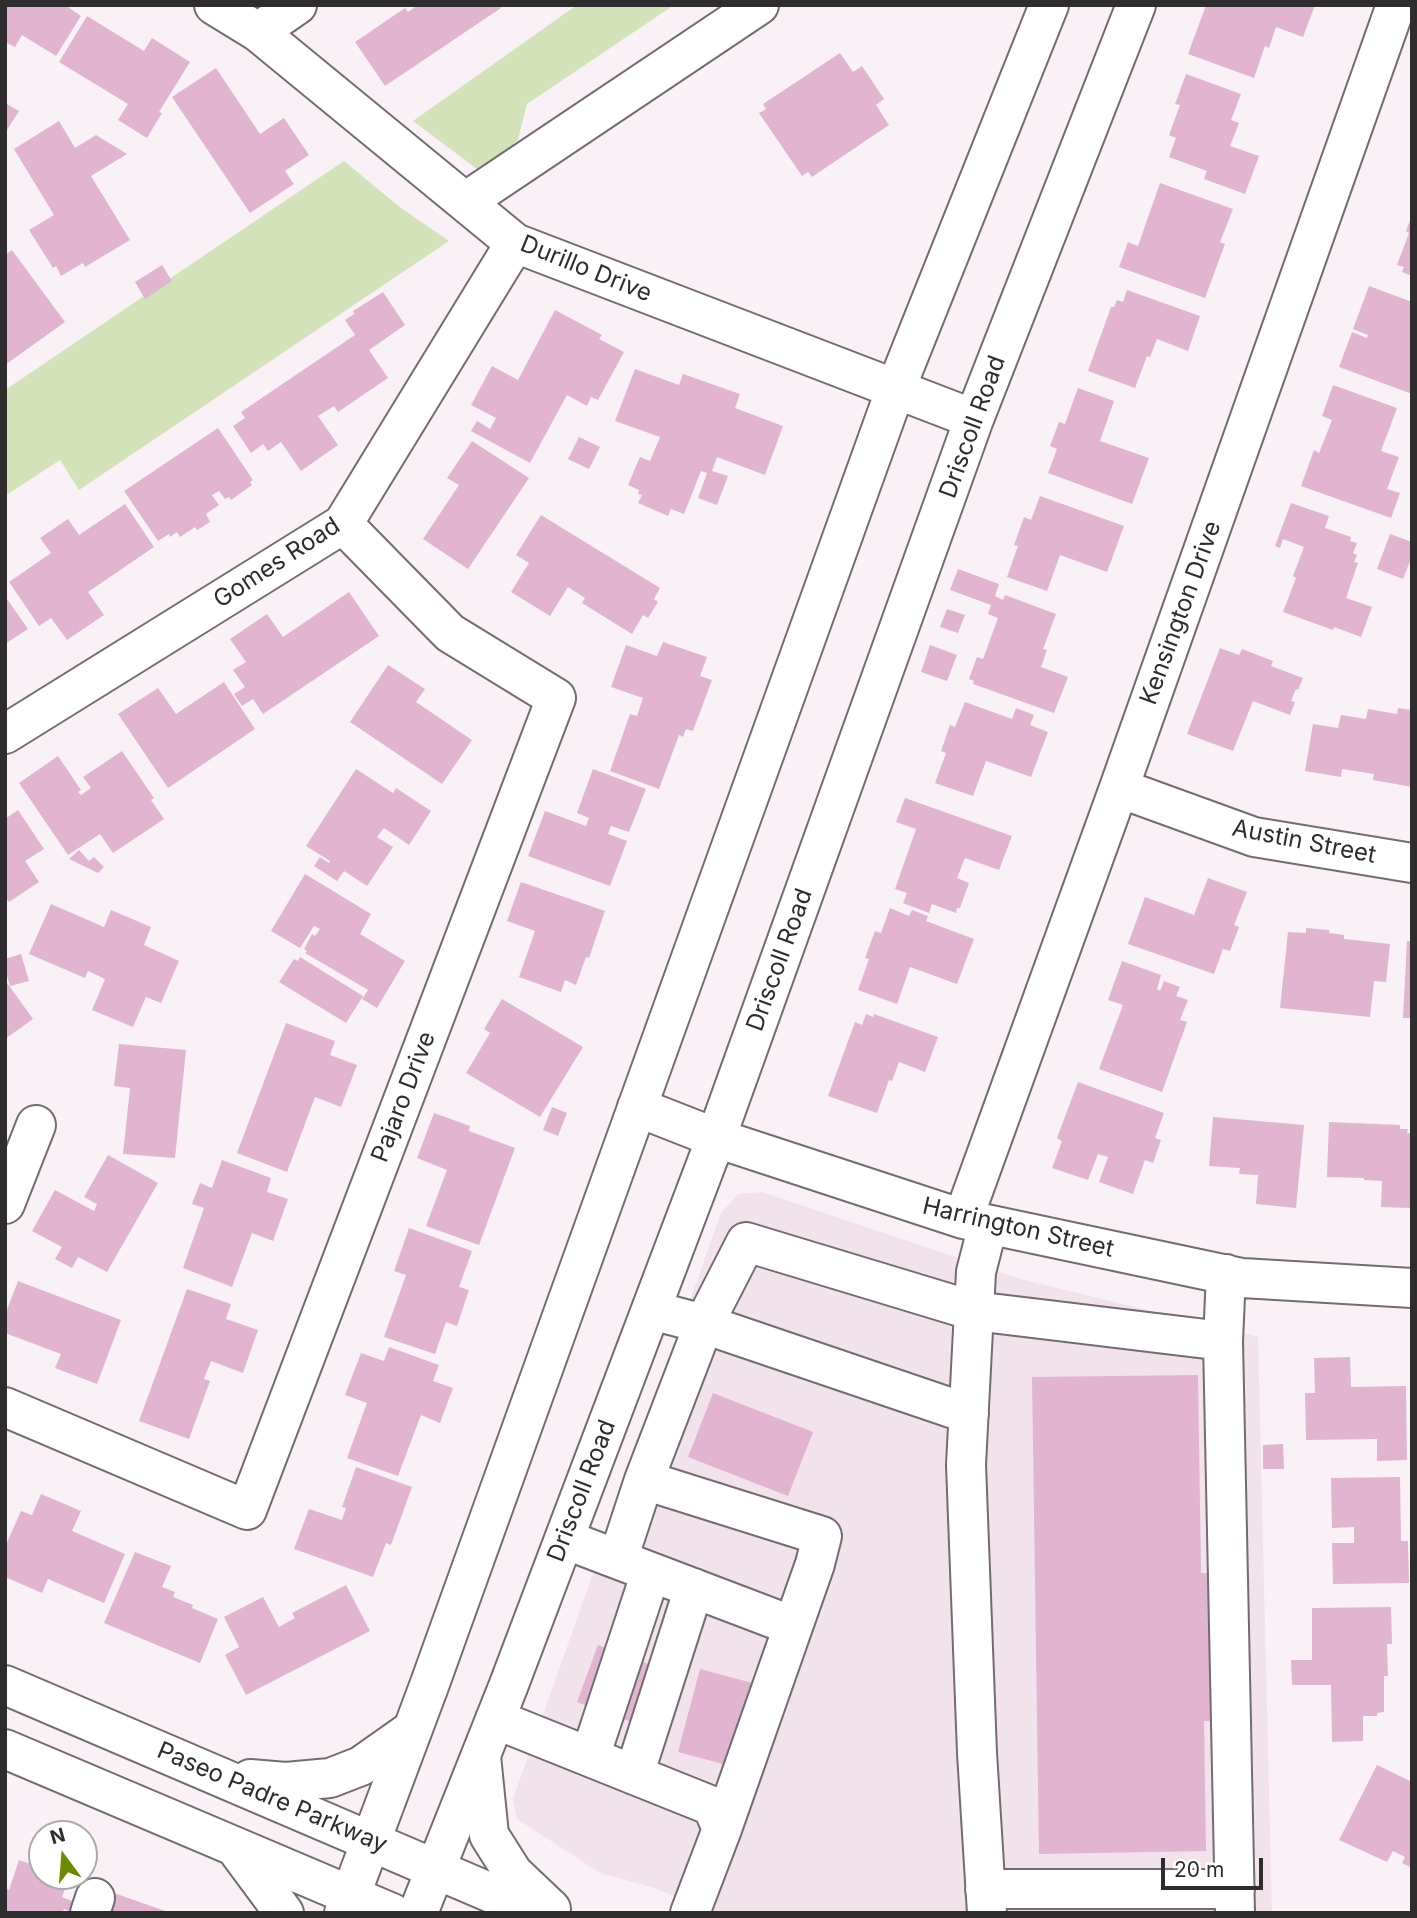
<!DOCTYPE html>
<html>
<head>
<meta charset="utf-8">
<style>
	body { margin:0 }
	#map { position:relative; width:1417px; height:1918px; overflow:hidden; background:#faf1f6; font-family:Inter,sans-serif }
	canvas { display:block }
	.frame { position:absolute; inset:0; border:7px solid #2f2c2e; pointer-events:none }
	.north { position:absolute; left:28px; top:1820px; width:70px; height:70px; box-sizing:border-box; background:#fff; border:2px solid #acabab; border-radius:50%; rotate:344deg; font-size:19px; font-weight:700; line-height:28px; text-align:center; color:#2f2c2e }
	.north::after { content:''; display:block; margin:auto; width:24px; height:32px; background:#6c8902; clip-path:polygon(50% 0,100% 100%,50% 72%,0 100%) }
	.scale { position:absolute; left:1161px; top:1858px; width:102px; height:32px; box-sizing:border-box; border:4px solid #2f2c2e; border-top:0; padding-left:9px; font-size:21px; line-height:24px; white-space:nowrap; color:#2f2c2e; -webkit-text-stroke:5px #fff; paint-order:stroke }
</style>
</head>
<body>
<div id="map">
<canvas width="1417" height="1918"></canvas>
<div class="frame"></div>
<div class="north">N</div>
<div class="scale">20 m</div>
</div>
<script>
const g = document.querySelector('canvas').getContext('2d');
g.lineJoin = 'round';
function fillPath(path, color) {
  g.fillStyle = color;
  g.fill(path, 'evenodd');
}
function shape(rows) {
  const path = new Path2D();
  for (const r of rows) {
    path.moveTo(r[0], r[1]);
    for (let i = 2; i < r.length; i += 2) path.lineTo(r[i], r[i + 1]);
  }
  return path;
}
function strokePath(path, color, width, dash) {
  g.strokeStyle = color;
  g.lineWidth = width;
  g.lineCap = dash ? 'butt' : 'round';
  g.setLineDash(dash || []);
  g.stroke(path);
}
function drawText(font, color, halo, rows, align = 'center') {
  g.font = font + ' Inter,sans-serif';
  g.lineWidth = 6;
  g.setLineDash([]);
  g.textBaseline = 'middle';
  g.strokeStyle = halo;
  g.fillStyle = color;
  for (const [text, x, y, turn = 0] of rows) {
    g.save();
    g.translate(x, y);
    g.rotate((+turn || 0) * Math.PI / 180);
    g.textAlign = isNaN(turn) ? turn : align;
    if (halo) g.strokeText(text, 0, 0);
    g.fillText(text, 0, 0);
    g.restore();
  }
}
fillPath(shape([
	[762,1192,1024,1280,1258,1337,1272,1913,707,1913,658,1889,600,1873,517,1819,513,1799,721,1213,738,1194]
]), '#f2e2eb');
fillPath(shape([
	[577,5,674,5,527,104,518,139,510,148,477,169,413,121],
	[344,161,401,208,449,241,79,490,60,460,5,496,5,390]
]), '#d3e2b8');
fillPath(shape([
	[5,5,69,5,68,7,81,16,56,56,22,35,15,47,5,42],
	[418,5,499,5,501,8,385,86,355,42,405,8,408,12],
	[1206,5,1315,5,1303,37,1276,27,1269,48,1265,46,1254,78,1188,54],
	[87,16,144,51,152,38,190,62,159,112,162,113,147,138,118,120,128,104,59,62],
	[840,53,853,72,862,66,884,99,876,105,889,125,812,177,808,172,802,176,759,113,766,109,763,104],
	[216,68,260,134,284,118,309,155,285,171,294,184,250,213,172,97],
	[1186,74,1241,94,1231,120,1239,123,1230,146,1259,156,1245,194,1204,179,1207,171,1169,157,1176,138,1169,135,1180,105,1175,104],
	[5,103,19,111,5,133],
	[59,121,75,148,96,135,127,154,91,176,130,240,85,267,83,263,61,276,56,266,53,268,29,230,54,215,14,149],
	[1160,183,1233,209,1220,242,1225,244,1205,298,1119,267,1128,242,1138,246],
	[1411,218,1412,218,1412,276,1402,272,1404,267,1397,265,1409,233,1406,231],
	[12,250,65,322,5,365,5,255],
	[162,265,172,281,145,299,135,282],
	[1369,286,1412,302,1412,394,1339,367,1352,332,1367,338,1368,335,1353,329],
	[1127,290,1200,316,1188,351,1157,339,1150,357,1147,356,1135,388,1088,371,1111,307,1114,307,1117,300,1123,302],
	[383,292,405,325,369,350,388,378,338,412,334,406,318,416,338,445,301,471,281,442,268,451,263,444,251,453,233,426,245,418,241,412,355,335,345,320,354,314,353,311],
	[555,310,602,335,599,339,624,352,598,400,591,397,587,406,567,395,530,463,471,431,477,421,490,429,496,418,471,405,492,366,518,380],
	[635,369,679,385,683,374,740,394,735,408,783,426,765,475,717,457,712,471,728,476,717,505,698,498,707,473,701,471,684,514,671,509,668,516,638,503,642,495,638,494,639,490,628,485,640,457,650,461,660,437,615,421],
	[1333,385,1397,408,1381,451,1399,457,1387,489,1400,493,1391,518,1301,486,1314,450,1319,453,1332,420,1322,416],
	[1078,388,1114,401,1100,441,1149,458,1132,504,1048,473,1057,449,1050,446,1059,422,1065,424],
	[218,428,253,480,250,482,252,485,231,500,229,497,225,499,219,491,212,495,219,505,206,514,210,522,197,530,195,527,180,537,177,532,170,537,169,534,158,541,124,491],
	[579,437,600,447,589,469,568,459],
	[472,441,529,478,468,569,423,539,459,485,447,478],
	[1040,496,1124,526,1107,572,1060,555,1047,591,1007,577,1018,546,1014,545,1024,517,1031,520],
	[1291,503,1329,516,1325,528,1351,537,1350,541,1357,543,1353,553,1357,555,1354,562,1358,563,1346,598,1372,607,1361,637,1334,627,1333,630,1283,612,1296,578,1293,576,1304,547,1283,539,1280,548,1275,546],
	[125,504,154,547,88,592,104,615,67,640,51,618,39,626,9,582,51,553,40,538,68,519,79,535],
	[541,515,660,588,654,599,658,602,648,618,643,615,632,634,582,603,585,598,568,587,550,616,511,592,529,563,516,555],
	[1390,534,1412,542,1412,556,1403,579,1377,569],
	[958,569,999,584,995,596,1003,600,1005,595,1056,614,1043,649,1047,650,1041,667,1068,677,1054,713,973,684,974,681,969,679,977,657,983,659,998,618,988,614,991,605,950,590],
	[349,592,379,636,263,714,253,699,242,706,234,694,245,687,233,670,246,662,230,639,267,614,283,637],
	[5,596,28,629,5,644],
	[947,609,965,615,958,633,940,627],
	[663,642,707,657,700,676,712,680,693,731,686,729,683,737,679,735,659,789,610,771,630,714,637,716,643,698,611,687,626,645,657,656],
	[930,645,957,655,947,681,921,672],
	[1220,648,1239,655,1242,649,1273,661,1271,666,1303,678,1298,690,1296,689,1291,701,1295,702,1290,715,1253,701,1233,751,1187,734],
	[388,665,425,689,416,702,472,740,442,784,350,722],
	[224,682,255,729,168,788,118,714,158,688,176,714],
	[965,702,1012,719,1016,708,1034,715,1030,725,1048,732,1031,777,986,761,973,796,935,783,946,753,941,751,950,725,955,727],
	[1398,708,1412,710,1412,787,1373,780,1374,774,1342,769,1341,777,1305,771,1313,724,1338,728,1341,715,1366,719,1368,709,1397,714],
	[122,751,154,798,151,800,164,819,113,853,100,834,68,855,19,783,58,756,81,790,78,792,81,795,91,788,83,777],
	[356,769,393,793,396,788,431,811,409,845,384,828,377,837,393,847,367,886,344,871,337,881,314,866,320,857,329,863,330,861,306,846],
	[593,769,646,789,629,832,611,826,608,834,627,841,610,886,528,856,545,811,586,826,589,818,577,813],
	[905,798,1012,836,999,870,965,858,957,878,969,883,960,908,957,908,956,913,932,904,929,913,903,903,907,893,895,889,916,829,896,822],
	[18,810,44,849,25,861,39,882,9,902,5,897,5,819],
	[79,850,89,861,94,857,104,867,98,873,69,859],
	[305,874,371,914,360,934,405,961,377,1008,362,999,368,990,305,953,307,951,304,949,312,934,315,936,320,929,314,926,300,948,271,931],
	[1208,878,1247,892,1234,925,1239,927,1230,951,1223,949,1214,974,1128,944,1145,897,1194,915],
	[521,882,605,911,589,958,586,957,576,985,565,980,561,992,519,977,535,931,507,921],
	[51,904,104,927,111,910,151,927,144,945,179,961,161,1003,146,997,133,1027,92,1010,105,979,88,971,85,978,29,954],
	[890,908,909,916,912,910,928,916,926,921,974,939,957,984,910,967,897,1004,858,990,869,959,865,958,875,931,881,933],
	[1306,928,1329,930,1329,933,1344,935,1344,939,1390,944,1386,982,1374,981,1370,1017,1280,1008,1288,932,1306,933],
	[1407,941,1412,941,1412,1018,1403,1018],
	[21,954,29,981,10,986,5,969,5,959],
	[300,957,363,996,346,1023,279,982,294,959,298,961],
	[1122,961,1161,975,1157,989,1160,991,1164,981,1180,987,1176,996,1188,1000,1180,1020,1187,1022,1162,1092,1099,1069,1123,1005,1108,1000],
	[5,980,33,1019,5,1039],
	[502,999,583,1047,540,1117,466,1073,490,1033,484,1029],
	[866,1014,873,1017,874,1014,938,1037,925,1072,899,1062,892,1081,889,1080,877,1113,828,1096,855,1022,862,1025],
	[286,1023,335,1041,330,1055,357,1065,341,1107,315,1097,287,1172,237,1153],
	[119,1044,186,1050,175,1158,123,1154,130,1088,114,1086],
	[1078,1082,1164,1113,1155,1138,1161,1140,1153,1163,1145,1160,1133,1194,1099,1182,1108,1157,1098,1154,1088,1180,1052,1168,1062,1141,1057,1138],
	[552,1107,567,1113,558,1136,543,1130],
	[434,1113,470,1126,469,1131,515,1148,479,1245,426,1226,447,1170,417,1158],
	[1213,1117,1304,1125,1296,1208,1256,1204,1258,1175,1239,1174,1240,1168,1209,1166],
	[1329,1122,1400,1125,1400,1129,1408,1129,1407,1133,1412,1133,1412,1208,1381,1207,1382,1181,1364,1180,1364,1178,1327,1177],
	[108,1155,158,1183,107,1272,78,1257,72,1268,55,1259,62,1247,32,1231,55,1190,94,1211,97,1204,84,1197],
	[222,1160,271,1178,267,1192,288,1199,273,1241,252,1233,232,1287,183,1268,204,1208,192,1204,200,1183,212,1188],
	[409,1228,472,1251,459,1287,469,1290,457,1326,446,1322,435,1354,384,1337,406,1275,394,1271],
	[18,1281,121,1320,97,1384,55,1368,61,1354,5,1333,5,1315],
	[187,1289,231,1304,226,1319,258,1330,243,1373,211,1361,204,1379,210,1381,189,1439,139,1421],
	[389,1347,439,1365,433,1381,453,1388,440,1423,421,1415,398,1476,347,1458,367,1403,345,1395,361,1353,384,1361],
	[1350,1357,1351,1387,1406,1386,1407,1460,1377,1461,1377,1439,1306,1440,1305,1393,1315,1393,1314,1358],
	[1198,1375,1201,1573,1225,1573,1227,1720,1204,1721,1206,1851,1039,1854,1032,1377],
	[713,1393,813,1432,788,1496,688,1457],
	[1283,1444,1284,1469,1263,1469,1263,1445],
	[356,1467,412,1487,391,1545,386,1543,373,1577,294,1549,309,1509,342,1520,346,1508,342,1507],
	[1400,1477,1401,1541,1408,1541,1409,1583,1333,1584,1332,1543,1354,1543,1354,1527,1332,1528,1331,1478],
	[41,1494,81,1511,72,1531,125,1554,104,1603,48,1579,42,1593,5,1577,5,1547,21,1511,32,1515],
	[135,1552,171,1566,162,1587,175,1592,173,1597,193,1605,192,1608,218,1619,200,1663,104,1623],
	[346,1585,370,1631,246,1695,225,1655,239,1647,224,1617,263,1597,279,1627,295,1618,292,1613],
	[1391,1607,1392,1644,1387,1644,1388,1676,1384,1676,1384,1712,1377,1713,1377,1716,1363,1716,1363,1741,1332,1742,1331,1685,1292,1685,1291,1660,1312,1660,1312,1608],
	[598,1645,677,1675,656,1731,577,1702],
	[700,1669,756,1684,734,1767,678,1752],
	[1377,1765,1412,1782,1412,1868,1402,1863,1405,1857,1393,1851,1387,1862,1339,1840],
	[19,1860,42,1868,42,1876,69,1877,62,1897,72,1901,69,1911,64,1909,62,1913,5,1913,5,1888,9,1890],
	[114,1893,168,1912,168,1913,108,1913]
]), '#e1b4d0');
const minor = shape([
	[214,5,258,32,515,243,974,419],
	[258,32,297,5],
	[465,202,759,5],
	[5,734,343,524,515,243],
	[1119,788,1254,837,1412,863],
	[637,1107,716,1138,963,1219,1242,1278,1412,1288],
	[5,1204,36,1125],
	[963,1219,1119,788,1396,5],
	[1226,1274,1223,1341,1235,1913],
	[651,1310,704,1324,644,1480,822,1536,815,1564,722,1829],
	[5,1407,247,1510,556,698,450,633,343,524],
	[969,1414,704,1324,746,1242,974,1311,1223,1341],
	[564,1539,793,1626],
	[618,1559,644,1480],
	[495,1719,712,1806,722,1829,690,1913],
	[590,1757,651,1572],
	[634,1775,694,1588],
	[985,1889,1235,1889],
	[90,1913,95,1898],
	[344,1913,429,1686,896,388,1049,5],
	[418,1913,508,1687,716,1138,974,419,1136,5],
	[987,1913,977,1753,966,1465,976,1272,988,1225]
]);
const major = shape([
	[5,1685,538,1913],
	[5,1749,392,1913],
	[481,1756,489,1835,513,1873,551,1909],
	[250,1779,286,1782,330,1778,361,1766,412,1730],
	[235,1847,284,1913]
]);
strokePath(minor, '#736c70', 42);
strokePath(major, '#736c70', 42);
strokePath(minor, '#fff', 38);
strokePath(major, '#fff', 38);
drawText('24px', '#2f2c2e', '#fff', [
	["Durillo Drive",586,269,22],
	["Driscoll Road",973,427,-70],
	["Gomes Road",277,563,-33],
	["Kensington Drive",1181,613,-70],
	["Austin Street",1304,842,11],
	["Driscoll Road",780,960,-70],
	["Pajaro Drive",404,1097,-69],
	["Harrington Street",1018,1228,13],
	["Driscoll Road",582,1491,-69],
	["Paseo Padre Parkway",272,1798,23]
]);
</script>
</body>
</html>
